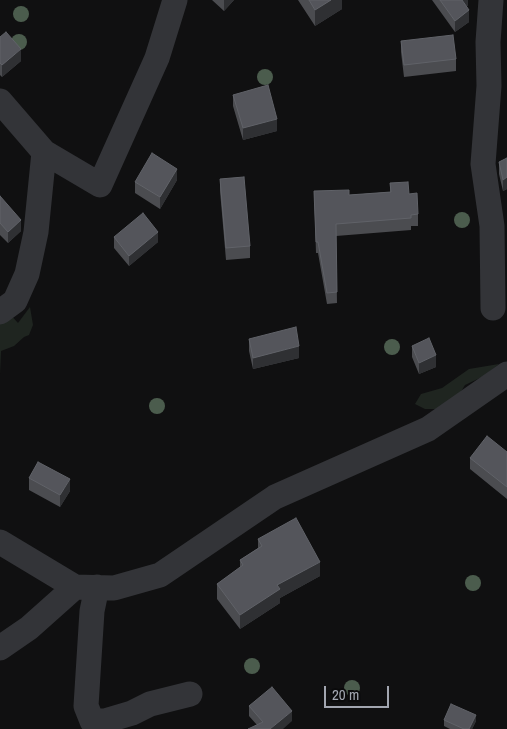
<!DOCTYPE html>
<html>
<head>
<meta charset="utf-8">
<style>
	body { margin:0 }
	#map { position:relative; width:507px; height:729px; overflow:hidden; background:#101011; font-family:"Archivo Narrow",sans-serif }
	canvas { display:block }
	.scale { position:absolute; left:324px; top:686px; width:65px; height:22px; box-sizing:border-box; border:2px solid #a2a6b0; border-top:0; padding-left:6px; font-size:15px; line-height:18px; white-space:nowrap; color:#a2a6b0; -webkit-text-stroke:4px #0b0b0c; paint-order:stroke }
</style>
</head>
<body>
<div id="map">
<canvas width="507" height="729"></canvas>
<div class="scale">20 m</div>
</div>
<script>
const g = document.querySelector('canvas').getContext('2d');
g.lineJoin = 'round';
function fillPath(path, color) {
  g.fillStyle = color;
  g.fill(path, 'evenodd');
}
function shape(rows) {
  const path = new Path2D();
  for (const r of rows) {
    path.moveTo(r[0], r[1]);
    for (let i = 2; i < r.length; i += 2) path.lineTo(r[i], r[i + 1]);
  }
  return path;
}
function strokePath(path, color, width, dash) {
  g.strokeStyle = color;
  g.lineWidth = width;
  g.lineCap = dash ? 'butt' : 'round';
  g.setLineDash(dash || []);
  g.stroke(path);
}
fillPath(shape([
	[30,307,33,325,29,335,24,337,14,346,1,351,0,374,0,316,8,312,18,323],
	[499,364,484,376,465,385,457,398,436,409,425,409,415,404,421,394,442,388,469,369]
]), '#1f2520');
strokePath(shape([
	[491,0,488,42,489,86,483,164,492,226,493,308],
	[0,101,44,152,100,185,157,58,175,0],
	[0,312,15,301,27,274,36,232,44,152],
	[0,542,75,587,114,588,160,575,275,497,428,429,507,374],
	[97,587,92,611,86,706,92,721,105,721,132,713,150,704,190,694],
	[0,648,29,628,75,587]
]), '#333438', 25);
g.fillStyle = '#4b5c4d';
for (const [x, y] of [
	[21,14],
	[19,42],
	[265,77],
	[462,220],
	[392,347],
	[157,406],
	[473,583],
	[252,666],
	[352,688]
]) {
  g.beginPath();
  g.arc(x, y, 8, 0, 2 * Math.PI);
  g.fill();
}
fillPath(shape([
	[212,0,234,0,224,11],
	[298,0,342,0,342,9,315,26],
	[432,0,468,0,468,5,467,6,469,22,455,32],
	[0,37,21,61,2,77,0,75],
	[401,41,456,59,456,71,404,77,401,52],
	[233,95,277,131,243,140,233,106],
	[507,158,507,189,503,191,499,174,499,162],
	[220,179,250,246,250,258,226,260,220,191],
	[177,180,160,209,135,193,135,182],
	[390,183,409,194,418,214,418,226,411,226,411,230,336,236,337,303,327,304,318,253,316,253,314,191,349,195,390,192],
	[0,196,21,231,8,243,0,235],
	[114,237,158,242,129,266,114,248],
	[249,339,299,358,253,369,249,351],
	[412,346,436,367,419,374,412,357],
	[507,452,507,499,470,469,470,458],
	[29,478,70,491,60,507,29,490],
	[258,539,320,576,280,598,280,603,240,629,217,599,217,584,240,568,240,560,258,548],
	[249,706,292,721,257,725,249,716],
	[444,720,476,721,472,729,450,729,444,726]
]), '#4b4c50');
fillPath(shape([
	[224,0,234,0,224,11],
	[331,0,342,0,342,9,315,26,315,10],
	[461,0,468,0,468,5,461,10],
	[469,10,469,22,455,32,455,21],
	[21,49,21,61,2,77,2,65],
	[277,119,277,131,243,140,243,128],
	[177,169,177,180,160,209,160,197],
	[507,177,507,189,503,191,503,180],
	[21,220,21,231,8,243,8,232],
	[158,232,158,242,129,266,129,256],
	[299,346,299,358,253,369,253,358],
	[436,355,436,367,419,374,419,363],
	[70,479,70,491,60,507,60,495],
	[320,562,320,576,280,598,280,603,240,629,240,615,277,585],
	[292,711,292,721,283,729,270,729],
	[476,715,476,721,472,729,469,729]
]), '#2f3033');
const building = shape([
	[309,0,331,0,315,10,309,0],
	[440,0,462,0,469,10,455,21,440,0],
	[6,32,21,49,2,65,0,63,0,37,6,32],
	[453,35,456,59,404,65,401,41,453,35],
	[268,85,277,119,243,128,233,95,268,85],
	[152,153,177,169,160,197,135,182,152,153],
	[507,158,507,177,503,180,499,162,507,158],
	[244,177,250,246,226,248,220,179,244,177],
	[408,182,409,194,417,193,418,214,411,215,411,218,336,224,337,292,327,293,318,242,316,242,314,191,349,190,349,195,391,192,390,183,408,182],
	[0,196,21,220,8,232,0,223,0,196],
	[143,213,158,232,129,256,114,237,143,213],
	[296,327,299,346,253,358,249,339,296,327],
	[429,338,436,355,419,363,412,346,429,338],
	[487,436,507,452,507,487,470,458,487,436],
	[38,462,70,479,60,495,29,478,38,462],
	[296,518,320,562,277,585,280,589,240,615,217,584,243,565,240,560,262,546,258,539,296,518],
	[272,687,292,711,270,729,248,729,263,722,249,706,272,687],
	[451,704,476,715,469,729,464,729,444,720,451,704]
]);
fillPath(building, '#54555b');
strokePath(building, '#606268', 1);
</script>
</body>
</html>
